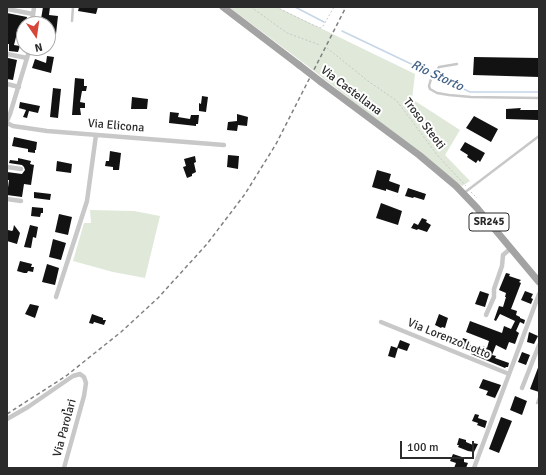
<!DOCTYPE html>
<html>
<head>
<meta charset="utf-8">
<style>
	body { margin:0 }
	#map { position:relative; width:546px; height:475px; overflow:hidden; background:#fff; font-family:Signika,sans-serif }
	canvas { display:block }
	.frame { position:absolute; inset:0; border:8px solid #2b2b2b; pointer-events:none }
	.north { position:absolute; left:16px; top:16px; width:40px; height:40px; box-sizing:border-box; background:#fff; border:1px solid #aaa; border-radius:50%; rotate:167deg; font-size:11px; font-weight:700; line-height:16px; text-align:center; color:#2b2b2b }
	.north::after { content:''; display:block; margin:auto; width:14px; height:18px; background:#d74739; clip-path:polygon(50% 0,100% 100%,50% 72%,0 100%) }
	.scale { position:absolute; left:400px; top:441px; width:74px; height:18px; box-sizing:border-box; border:2px solid #2b2b2b; border-top:0; padding-left:5px; font-size:12px; line-height:14px; white-space:nowrap; color:#2b2b2b; -webkit-text-stroke:3px #fff; paint-order:stroke }
</style>
</head>
<body>
<div id="map">
<canvas width="546" height="475"></canvas>
<div class="frame"></div>
<div class="north">N</div>
<div class="scale">100 m</div>
</div>
<script>
const g = document.querySelector('canvas').getContext('2d');
g.lineJoin = 'round';
function fillPath(path, color) {
  g.fillStyle = color;
  g.fill(path, 'evenodd');
}
function shape(rows) {
  const path = new Path2D();
  for (const r of rows) {
    path.moveTo(r[0], r[1]);
    for (let i = 2; i < r.length; i += 2) path.lineTo(r[i], r[i + 1]);
  }
  return path;
}
function strokePath(path, color, width, dash) {
  g.strokeStyle = color;
  g.lineWidth = width;
  g.lineCap = dash ? 'butt' : 'round';
  g.setLineDash(dash || []);
  g.stroke(path);
}
function drawText(font, color, halo, rows, align = 'center') {
  g.font = font + ' Signika,sans-serif';
  g.lineWidth = 4;
  g.setLineDash([]);
  g.textBaseline = 'middle';
  g.strokeStyle = halo;
  g.fillStyle = color;
  for (const [text, x, y, turn = 0] of rows) {
    g.save();
    g.translate(x, y);
    g.rotate((+turn || 0) * Math.PI / 180);
    g.textAlign = isNaN(turn) ? turn : align;
    if (halo) g.strokeText(text, 0, 0);
    g.fillText(text, 0, 0);
    g.restore();
  }
}
fillPath(shape([
	[229,7,277,7,415,74,412,99,460,130,445,155,470,181,462,186,305,64],
	[90,210,134,211,160,216,145,278,113,272,73,261,84,223,91,223]
]), '#dfe8d9');
strokePath(shape([
	[295,7,324,22],
	[342,31,470,92,539,92]
]), '#c6d5e7', 1.5);
fillPath(shape([
	[43,7,50,7,49,15,58,16,56,34,48,33,48,20,41,19],
	[79,7,98,7,96,14,78,11],
	[7,13,27,17,26,24,24,24,21,38,16,37,14,45,20,46,18,52,9,51,9,44,7,44],
	[47,56,54,57,51,73,32,68,35,59,46,63],
	[474,57,539,58,539,77,473,75],
	[8,58,17,60,13,80,7,79],
	[75,78,84,79,84,86,87,86,86,91,82,91,80,102,85,103,85,108,80,108,81,115,72,115],
	[53,88,61,89,58,118,50,117],
	[202,96,208,97,206,112,199,111,199,103,201,104],
	[132,97,148,99,147,109,131,109],
	[20,102,40,106,38,113,29,111,27,118,23,117,26,110,19,108],
	[521,108,520,110,538,110,538,120,506,119,506,109],
	[170,112,179,113,178,117,190,119,191,115,199,115,198,124,196,124,196,126,169,123],
	[237,114,248,117,247,126,238,125,237,131,227,130,228,122,237,121],
	[474,116,498,129,491,142,466,128],
	[14,137,37,142,36,150,35,150,35,153,28,152,28,149,12,146],
	[465,142,485,153,480,162,478,160,476,163,467,157,468,155,460,150],
	[110,151,121,153,119,170,113,170,113,167,105,166,106,161,109,161],
	[228,155,239,156,238,169,227,167],
	[195,156,196,162,194,163,196,172,192,174,192,176,187,178,183,167,186,166,184,159],
	[18,158,31,161,30,164,34,165,31,185,24,184,22,197,7,195,9,180,7,180,7,172,22,174,25,170,24,167,22,165,9,163,10,160,18,161],
	[57,161,72,164,71,173,56,171],
	[377,170,391,174,389,181,400,185,398,193,386,189,386,191,372,187],
	[408,188,426,194,424,200,414,197,413,198,405,196],
	[34,192,51,194,50,200,34,198],
	[381,203,402,211,398,225,376,218],
	[32,207,43,208,43,213,41,213,40,217,31,216],
	[59,214,72,217,68,235,55,232],
	[422,218,427,220,426,222,431,225,427,232,418,229,417,230,411,228,414,223,418,225],
	[14,225,20,233,17,244,7,241,8,230,12,231,13,230],
	[30,225,38,227,36,238,33,237,31,248,24,247],
	[53,239,66,243,61,260,49,257],
	[20,261,32,264,31,267,34,267,33,272,28,271,27,273,24,273,17,271],
	[47,264,59,268,55,285,42,282],
	[506,273,510,274,509,276,521,280,519,282,521,283,511,309,517,311,516,315,520,317,520,318,525,320,524,324,520,322,516,331,519,333,515,344,509,342,506,350,496,345,492,355,496,356,495,358,509,363,508,367,506,367,505,368,471,354,472,352,459,347,463,338,471,341,470,345,482,351,483,346,487,348,489,341,466,332,470,321,502,333,504,326,511,329,515,321,500,314,496,321,494,320,499,306,503,307,506,297,505,297,506,293,499,290],
	[480,291,489,294,485,307,475,304],
	[525,291,533,294,531,298,533,299,531,304,521,300],
	[30,304,39,306,35,318,25,314],
	[92,314,103,318,103,320,106,320,104,325,94,322,93,324,89,323],
	[439,314,448,318,445,328,442,327,441,328,435,325],
	[529,332,538,336,534,344,527,342],
	[400,340,410,344,407,351,398,348,395,358,388,356,391,346,397,348],
	[522,352,530,355,526,365,518,362],
	[539,365,539,392,530,389],
	[483,379,501,385,495,398,486,395,488,391,479,388],
	[515,396,527,401,522,415,510,410],
	[68,406,70,407,67,419,71,420,68,427,69,427,68,432,66,431,66,433,64,432,65,423,62,422,64,415,61,414,62,409,66,410],
	[475,414,479,415,478,418,487,421,485,428,477,425,478,423,472,421],
	[501,417,512,421,499,453,489,449],
	[459,438,466,440,466,442,473,445,473,443,478,444,474,452,468,451,458,447,459,445,457,445],
	[453,454,462,457,461,458,464,459,464,462,468,463,466,468,454,468,456,463,450,461]
]), '#121212');
strokePath(shape([
	[251,7,287,33,320,45],
	[276,7,313,25,321,28,323,26,334,7],
	[327,48,368,81,397,101,438,156,466,186],
	[471,192,477,198]
]), '#c8c8c8', 1, [2, 2]);
strokePath(shape([
	[72,21,73,7],
	[457,64,439,67,431,79,429,86,430,89,437,93,449,95,471,97,539,98],
	[464,193,539,136],
	[537,403,539,398]
]), '#c8c8c8', 2.5);
strokePath(shape([
	[7,9,33,14],
	[32,24,34,7],
	[7,54,27,58],
	[7,84,19,87],
	[7,121,10,114,30,48],
	[7,123,13,126,47,131,224,145],
	[7,167,21,169],
	[7,199,21,201],
	[56,297,87,201,96,135],
	[486,315,494,297,494,289,502,266,503,255,510,249],
	[381,322,509,374],
	[522,388,539,345],
	[7,419,28,407,73,376,80,374,84,377,86,383,84,396,64,468],
	[474,468,539,294]
]), '#c8c8c8', 4.5);
strokePath(shape([
	[223,7,299,65],
	[321,82,419,155,456,186,477,208,539,282]
]), '#a3a3a3', 7);
strokePath(shape([
	[7,414,66,376,121,332,158,298,207,244,245,194,276,144,346,7]
]), '#808080', 1.5, [4, 3]);
strokePath(shape([
	[299,65,321,82]
]), '#a3a3a3', 7);
for (const [x, y, w] of [
	[489,222,40]
]) {
  const box = new Path2D();
  box.roundRect(x - w / 2, y - 9, w, 18, 3);
  g.fillStyle = '#fff';
  g.fill(box);
  strokePath(box, '#2b2b2b', 1);
}
drawText('bold 11px', '#2b2b2b', null, [
	["SR245",489,222]
]);
drawText('12px', '#2b2b2b', '#fff', [
	["Via Castellana",351,91,37],
	["Troso Steoti",424,124,53],
	["Via Elicona",116,126,5],
	["Via Lorenzo Lotto",449,339,22],
	["Via Parolari",65,428,-75]
]);
drawText('italic 13px', '#406087', '#fff', [
	["Rio Storto",437,76,25]
]);
</script>
</body>
</html>
